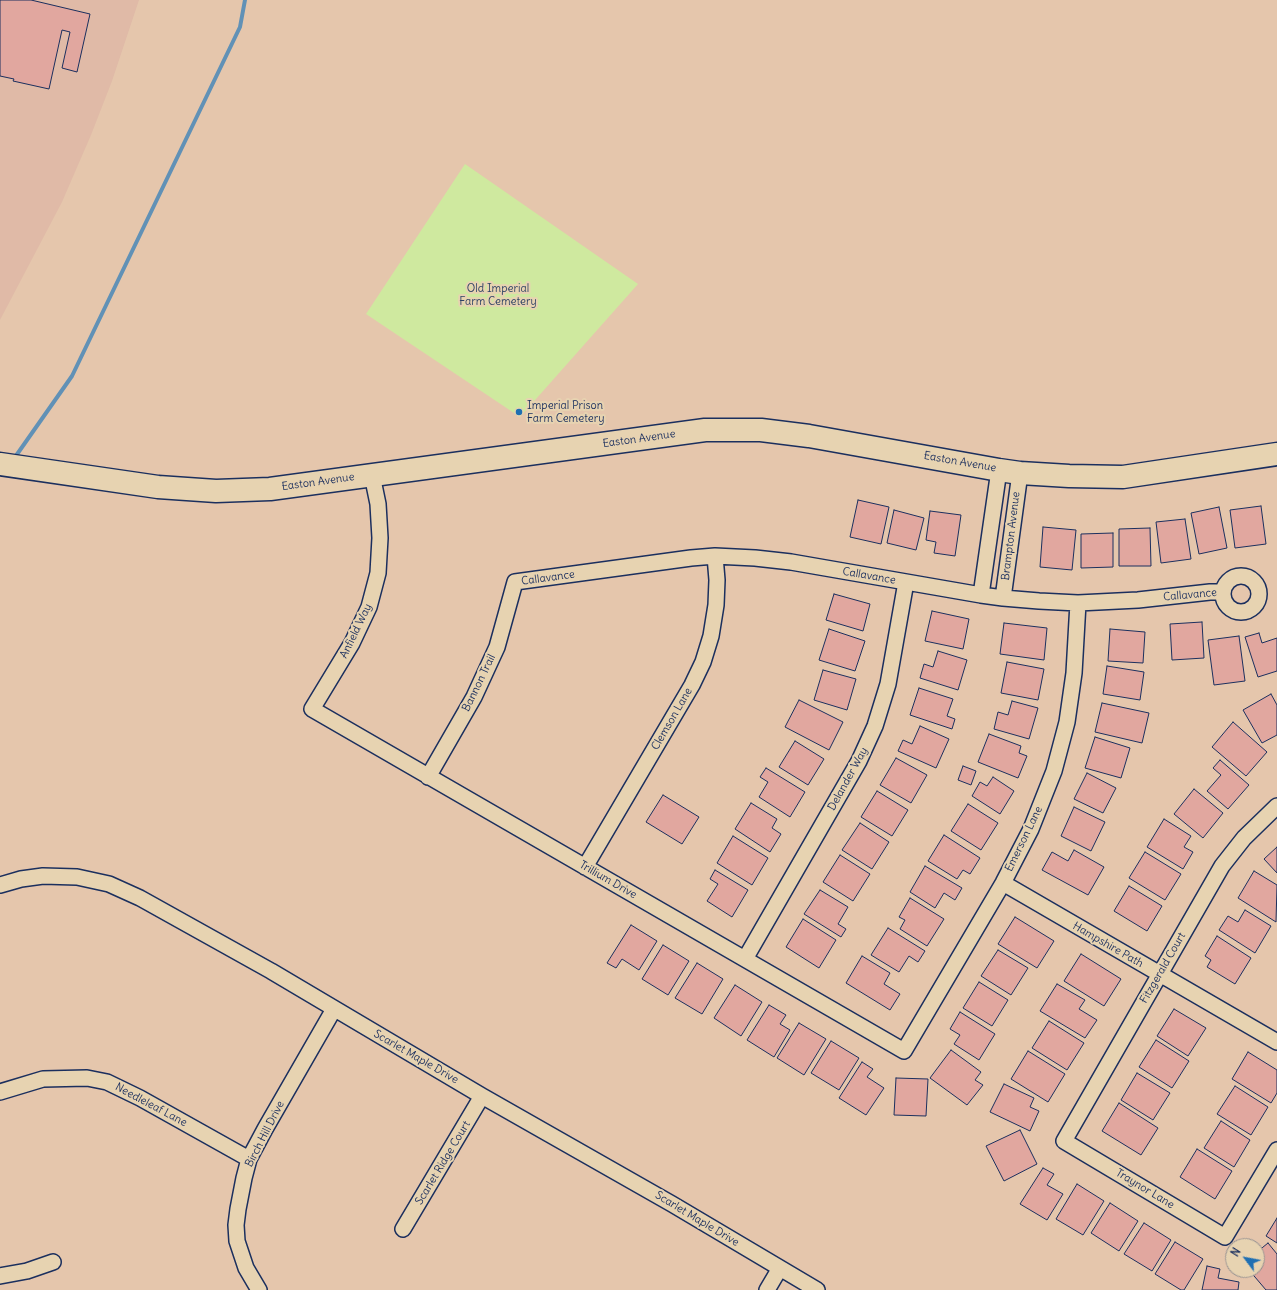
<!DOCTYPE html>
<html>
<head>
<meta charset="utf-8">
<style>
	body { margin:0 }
	#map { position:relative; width:1277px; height:1290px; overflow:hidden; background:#e5c6ac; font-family:Delius,sans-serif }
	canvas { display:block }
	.north { position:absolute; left:1225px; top:1238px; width:40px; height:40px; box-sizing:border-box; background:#e7d3b1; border:1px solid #959190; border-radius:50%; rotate:302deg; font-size:11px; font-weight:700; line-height:16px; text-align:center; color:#1b2f5e }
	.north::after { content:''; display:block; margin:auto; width:14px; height:18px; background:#1f6fb2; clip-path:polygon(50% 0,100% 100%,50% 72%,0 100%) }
</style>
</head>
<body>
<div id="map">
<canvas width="1277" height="1290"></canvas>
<div class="north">N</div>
</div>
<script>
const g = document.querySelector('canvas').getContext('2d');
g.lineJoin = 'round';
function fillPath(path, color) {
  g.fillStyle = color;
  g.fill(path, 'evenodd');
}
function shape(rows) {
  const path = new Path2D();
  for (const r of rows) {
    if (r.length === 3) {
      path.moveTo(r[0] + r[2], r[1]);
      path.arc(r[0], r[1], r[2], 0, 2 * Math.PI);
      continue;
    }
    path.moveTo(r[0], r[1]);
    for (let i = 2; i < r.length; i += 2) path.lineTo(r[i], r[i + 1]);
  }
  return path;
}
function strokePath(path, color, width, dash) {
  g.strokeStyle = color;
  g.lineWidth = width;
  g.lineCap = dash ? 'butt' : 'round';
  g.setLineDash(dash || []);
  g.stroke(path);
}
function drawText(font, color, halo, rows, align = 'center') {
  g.font = font + ' Delius,sans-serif';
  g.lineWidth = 4;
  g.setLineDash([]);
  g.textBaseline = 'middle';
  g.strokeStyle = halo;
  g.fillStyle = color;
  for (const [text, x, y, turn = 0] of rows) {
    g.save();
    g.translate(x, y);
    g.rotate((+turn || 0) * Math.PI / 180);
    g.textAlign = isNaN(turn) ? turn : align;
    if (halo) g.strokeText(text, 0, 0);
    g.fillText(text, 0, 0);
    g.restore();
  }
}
fillPath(shape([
	[0,0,139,0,112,81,91,135,62,202,0,320]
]), '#e0baa7');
fillPath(shape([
	[465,164,638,284,520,417,366,314]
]), '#cfe99f');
strokePath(shape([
	[13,460,72,376,240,27,245,0]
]), '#6191b6', 4);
const building = shape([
	[0,0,31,0,90,14,77,72,62,68,70,32,62,30,49,89,13,81,14,79,0,76,0,0],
	[858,500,889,507,881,544,850,537,858,500],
	[1261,506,1266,544,1235,548,1230,510,1261,506],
	[1219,507,1227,548,1199,554,1191,513,1219,507],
	[894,510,924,518,916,550,887,543,894,510],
	[930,511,961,515,955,556,934,553,936,542,926,540,930,511],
	[1185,519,1191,559,1161,563,1156,522,1185,519],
	[1043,527,1076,530,1072,570,1040,567,1043,527],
	[1150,528,1151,566,1119,566,1119,529,1150,528],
	[1113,533,1113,567,1081,568,1081,534,1113,533],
	[834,594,870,604,863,631,826,620,834,594],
	[932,611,969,619,963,649,925,641,932,611],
	[1202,622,1204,658,1172,660,1170,624,1202,622],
	[1004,623,1047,628,1044,660,1000,654,1004,623],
	[829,629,865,641,855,671,819,660,829,629],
	[1110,629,1145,632,1143,663,1108,661,1110,629],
	[1259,633,1262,643,1277,638,1277,671,1258,677,1245,637,1259,633],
	[1239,636,1245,681,1214,685,1208,640,1239,636],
	[938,651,967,660,958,690,920,678,924,664,933,667,938,651],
	[1007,662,1044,669,1038,700,1001,693,1007,662],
	[1107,666,1144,672,1140,700,1103,694,1107,666],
	[823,670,856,679,847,710,814,700,823,670],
	[919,688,953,699,947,716,955,719,952,729,910,715,919,688],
	[1271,694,1277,705,1277,735,1262,743,1243,710,1271,694],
	[799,700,843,722,829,750,785,727,799,700],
	[1012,701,1038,708,1029,739,994,729,998,712,1008,715,1012,701],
	[1102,703,1149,713,1142,743,1095,732,1102,703],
	[1233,722,1267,752,1246,776,1212,747,1233,722],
	[920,726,949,739,936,768,898,751,903,740,912,744,920,726],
	[989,734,1021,746,1019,753,1027,756,1018,778,978,762,989,734],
	[1095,737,1130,748,1121,778,1085,768,1095,737],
	[795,741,824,759,808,785,779,767,795,741],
	[896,758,927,775,911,803,880,785,896,758],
	[1220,760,1249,785,1228,809,1207,791,1221,775,1213,768,1220,760],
	[963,766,976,771,971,785,958,780,963,766],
	[766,768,805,792,790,817,759,797,768,782,760,777,766,768],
	[1087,773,1116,788,1103,813,1074,799,1087,773],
	[993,777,1014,791,1000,814,972,796,980,782,987,786,993,777],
	[1194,789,1223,813,1203,838,1174,814,1194,789],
	[877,791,908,810,892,836,861,817,877,791],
	[663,795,699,817,682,844,646,822,663,795],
	[751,803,777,819,772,828,781,834,770,852,735,829,751,803],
	[968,804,998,823,981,850,951,831,968,804],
	[1074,807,1105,822,1091,851,1061,836,1074,807],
	[1164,819,1191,836,1184,847,1193,852,1183,869,1147,847,1164,819],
	[860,823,889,842,872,869,842,850,860,823],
	[944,835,980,858,970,874,963,870,957,879,928,861,944,835],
	[733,836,768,858,752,885,717,863,733,836],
	[1277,847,1277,873,1264,859,1277,847],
	[1074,850,1104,867,1088,895,1042,870,1052,852,1068,861,1074,850],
	[1145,852,1181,874,1165,900,1129,878,1145,852],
	[840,855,870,874,853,901,823,882,840,855],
	[925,866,962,888,955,900,944,893,935,908,910,892,925,866],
	[715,870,748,890,732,917,707,901,718,884,710,879,715,870],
	[1254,871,1277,885,1276,922,1238,898,1254,871],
	[1129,886,1162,906,1147,931,1114,911,1129,886],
	[820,890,848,907,838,924,846,929,841,937,804,914,820,890],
	[910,898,944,919,927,946,900,929,905,920,899,917,910,898],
	[1245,910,1271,926,1255,953,1219,930,1228,916,1238,922,1245,910],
	[1015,917,1054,941,1037,968,998,944,1015,917],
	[803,919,836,940,819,968,786,947,803,919],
	[631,925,657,941,639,970,622,959,616,968,607,963,631,925],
	[888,928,925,951,918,962,909,956,899,972,871,955,888,928],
	[1217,936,1251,958,1235,984,1207,967,1211,960,1205,956,1217,936],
	[663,945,689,961,668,995,642,979,663,945],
	[998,950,1028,968,1011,995,981,976,998,950],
	[1081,954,1121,979,1104,1006,1064,981,1081,954],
	[862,956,890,973,884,984,900,994,890,1010,846,983,862,956],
	[697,963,723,979,702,1014,675,998,697,963],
	[979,982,1008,1000,992,1026,963,1008,979,982],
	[1057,984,1085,1000,1079,1009,1097,1020,1085,1038,1040,1011,1057,984],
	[735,985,762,1002,741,1036,714,1018,735,985],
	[769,1005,786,1015,780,1024,790,1030,774,1057,747,1040,769,1005],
	[1174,1009,1206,1028,1188,1056,1157,1036,1174,1009],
	[960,1012,995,1034,979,1060,954,1044,960,1035,950,1029,960,1012],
	[1049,1021,1084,1043,1067,1070,1032,1048,1049,1021],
	[799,1023,826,1039,804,1075,777,1058,799,1023],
	[1156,1040,1189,1061,1172,1088,1139,1067,1156,1040],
	[831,1041,859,1058,839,1090,811,1073,831,1041],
	[951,1050,981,1072,975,1080,983,1085,967,1105,930,1078,951,1050],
	[1028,1051,1065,1074,1048,1102,1011,1079,1028,1051],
	[1248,1052,1277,1070,1277,1093,1271,1103,1232,1079,1248,1052],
	[862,1062,873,1069,867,1077,884,1088,866,1115,839,1098,862,1062],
	[1137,1073,1170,1093,1153,1120,1121,1100,1137,1073],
	[896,1078,928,1079,926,1116,894,1115,896,1078],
	[1004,1084,1034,1098,1030,1107,1039,1111,1030,1131,990,1112,1004,1084],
	[1235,1086,1268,1107,1251,1135,1217,1114,1235,1086],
	[1119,1103,1158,1128,1141,1155,1102,1131,1119,1103],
	[1221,1121,1250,1140,1234,1167,1204,1148,1221,1121],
	[1020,1130,1037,1164,1004,1181,986,1146,1020,1130],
	[1197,1149,1232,1171,1215,1199,1180,1177,1197,1149],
	[1043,1168,1054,1174,1047,1185,1063,1194,1047,1220,1020,1204,1043,1168],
	[1077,1184,1104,1201,1083,1235,1056,1219,1077,1184],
	[1110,1203,1138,1221,1119,1251,1091,1233,1110,1203],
	[1277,1218,1277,1243,1266,1236,1277,1218],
	[1144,1223,1171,1240,1152,1271,1124,1254,1144,1223],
	[1175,1242,1203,1259,1184,1290,1181,1290,1155,1274,1175,1242],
	[1268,1243,1277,1254,1277,1290,1266,1290,1249,1270,1257,1270,1257,1252,1268,1243],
	[1207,1266,1220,1269,1218,1278,1239,1282,1238,1290,1202,1290,1207,1266]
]);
fillPath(building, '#e1a79f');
strokePath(building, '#1b2f5e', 1);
const street = shape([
	[372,475,378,504,380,538,378,573,369,607,352,643,312,709,904,1051,1003,883,1031,829,1054,771,1067,722,1074,673,1078,603],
	[1241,594,18],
	[981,595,999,470],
	[1003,598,1020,473],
	[428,777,474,697,497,647,515,582,691,558,715,556,755,558,791,562,981,595,1003,598,1039,601,1078,603,1138,600,1210,592,1223,592],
	[1277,806,1244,838,1222,866,1064,1141,1225,1237,1277,1150],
	[585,867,692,685,703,662,711,636,716,605,717,580,715,556],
	[1003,883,1277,1042],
	[0,885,21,879,43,876,77,877,109,884,140,898,271,971,482,1096,672,1204,817,1290],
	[745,959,859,761,875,726,888,684,906,582],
	[0,1092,43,1079,87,1078,107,1082,140,1098,249,1159],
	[403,1229,482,1096],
	[0,1276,27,1271,53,1262],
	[259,1290,246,1268,237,1241,236,1225,238,1209,244,1178,249,1159,265,1129,334,1009],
	[767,1290,780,1268]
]);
const secondary = shape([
	[0,464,158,487,216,491,270,489,705,430,761,430,809,436,999,470,1020,473,1069,476,1123,477,1277,454]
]);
strokePath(street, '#1b2f5e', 18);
strokePath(secondary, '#1b2f5e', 25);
strokePath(street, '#e7d3b1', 15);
strokePath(secondary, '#e7d3b1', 22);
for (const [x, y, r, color] of [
	[519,412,4,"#1f6fb2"]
]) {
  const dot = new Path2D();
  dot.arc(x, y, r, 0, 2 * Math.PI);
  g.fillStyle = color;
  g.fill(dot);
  strokePath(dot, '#e7d3b1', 1.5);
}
drawText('11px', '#2d4264', '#e7d3b1', [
	["Old Imperial",498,289],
	["Farm Cemetery",498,302]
]);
drawText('11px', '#1b2f5e', '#e7d3b1', [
	["Imperial Prison",527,406],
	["Farm Cemetery",527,419]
], 'left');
drawText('11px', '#1b2f5e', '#e7d3b1', [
	["Easton Avenue",639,439,-8],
	["Easton Avenue",960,462,10],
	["Easton Avenue",318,482,-8],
	["Brampton Avenue",1011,536,-83],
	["Callavance",869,576,10],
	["Callavance",548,578,-8],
	["Callavance",1190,595,-5],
	["Anfield Way",356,631,-64],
	["Bannon Trail",479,683,-64],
	["Clemson Lane",672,719,-60],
	["Delander Way",848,779,-61],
	["Emerson Lane",1024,839,-64],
	["Trillium Drive",608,880,30],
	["Hampshire Path",1108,945,30],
	["Fitzgerald Court",1163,968,-60],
	["Scarlet Maple Drive",416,1057,30],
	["Needleleaf Lane",151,1105,28],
	["Birch Hill Drive",265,1134,-63],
	["Scarlet Ridge Court",443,1163,-59],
	["Traynor Lane",1145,1189,31],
	["Scarlet Maple Drive",697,1219,31]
]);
</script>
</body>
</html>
